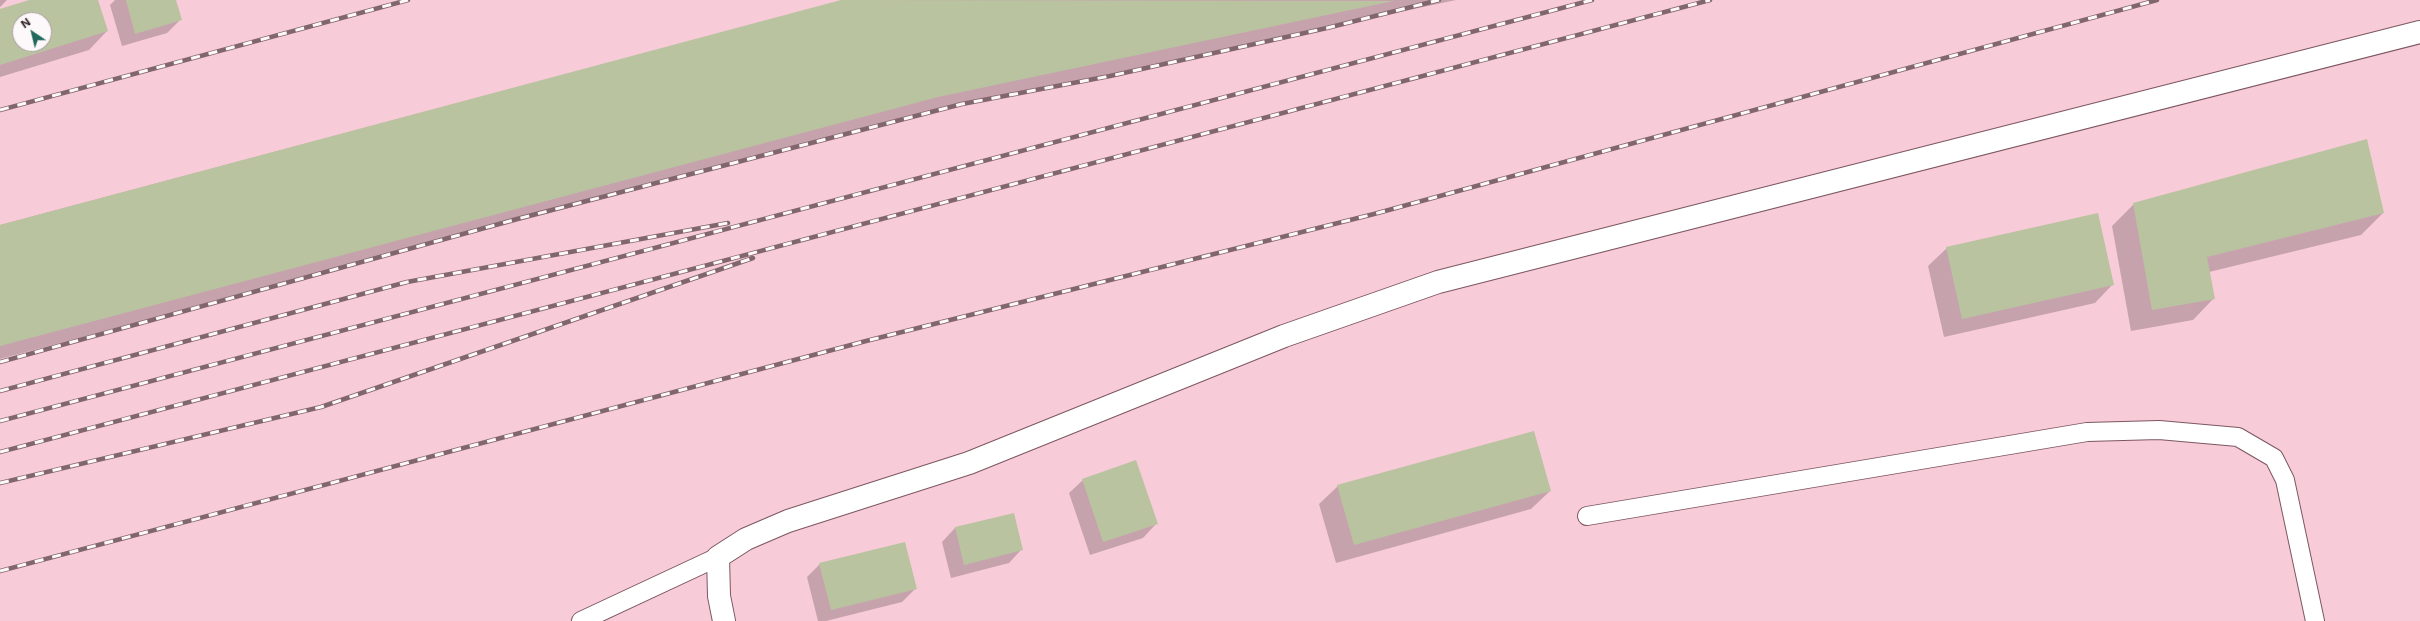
<!DOCTYPE html>
<html>
<head>
<meta charset="utf-8">
<style>
	body { margin:0 }
	#map { position:relative; width:2420px; height:621px; overflow:hidden; background:#f7cbd7; font-family:Inter,sans-serif }
	canvas { display:block }
	.north { position:absolute; left:12px; top:12px; width:40px; height:40px; box-sizing:border-box; background:#fdf8f9; border:1px solid #a89fa1; border-radius:50%; rotate:325deg; font-size:11px; font-weight:700; line-height:16px; text-align:center; color:#28191d }
	.north::after { content:''; display:block; margin:auto; width:14px; height:18px; background:#21685d; clip-path:polygon(50% 0,100% 100%,50% 72%,0 100%) }
</style>
</head>
<body>
<div id="map">
<canvas width="2420" height="621"></canvas>
<div class="north">N</div>
</div>
<script>
const g = document.querySelector('canvas').getContext('2d');
g.lineJoin = 'round';
function fillPath(path, color) {
  g.fillStyle = color;
  g.fill(path, 'evenodd');
}
function shape(rows) {
  const path = new Path2D();
  for (const r of rows) {
    path.moveTo(r[0], r[1]);
    for (let i = 2; i < r.length; i += 2) path.lineTo(r[i], r[i + 1]);
  }
  return path;
}
function strokePath(path, color, width, dash) {
  g.strokeStyle = color;
  g.lineWidth = width;
  g.lineCap = dash ? 'butt' : 'round';
  g.setLineDash(dash || []);
  g.stroke(path);
}
fillPath(shape([
	[0,0,7,0,0,7],
	[32,0,97,0,107,31,89,50,0,77,0,10],
	[20,20,44,20,44,44,20,44],
	[115,0,175,0,180,20,167,33,122,46,110,5],
	[844,0,1456,0,919,115,0,359,0,225],
	[2134,204,2383,213,2361,235,2209,272,2214,298,2193,320,2131,331,2112,226],
	[1947,248,2113,284,2095,303,1944,337,1928,266],
	[1083,480,1156,524,1143,538,1090,555,1069,493],
	[1338,486,1550,491,1531,509,1336,563,1319,504],
	[955,528,1022,549,1009,563,951,578,942,542],
	[820,564,915,589,902,602,826,621,818,621,807,577]
]), '#0003');
fillPath(shape([
	[29,0,98,0,108,31,0,65,0,9],
	[20,20,44,20,44,44,20,44],
	[126,0,176,0,182,20,135,34],
	[841,0,1393,1,938,97,0,346,0,225],
	[2367,139,2384,213,2207,257,2215,299,2152,310,2133,203],
	[2098,213,2114,285,1962,319,1946,247],
	[1534,431,1551,491,1354,545,1337,485],
	[1136,460,1158,524,1103,542,1082,479],
	[1014,513,1023,550,964,565,955,527],
	[905,542,917,589,831,610,819,563]
]), '#b9c39f');
const lane = shape([
	[1587,516,2087,432,2159,430,2238,437,2274,458,2285,480,2315,621],
	[581,621,718,557]
]);
const street = shape([
	[724,621,719,596,718,557,746,539,788,521,969,463,1284,336,1438,282,2420,32]
]);
strokePath(lane, '#7c5762', 20);
strokePath(street, '#7c5762', 24);
strokePath(lane, '#fff', 18);
strokePath(street, '#fff', 22);
const rail = shape([
	[0,110,408,0],
	[0,362,517,219,962,104,1110,76,1327,28,1439,0],
	[0,391,407,282,728,223],
	[0,421,1592,0],
	[0,452,1710,0],
	[0,483,321,407,753,258],
	[0,571,866,341,1374,214,2157,0]
]);
strokePath(rail, '#82666d', 4.5);
strokePath(rail, '#fdf8f9', 3, [9]);
</script>
</body>
</html>
